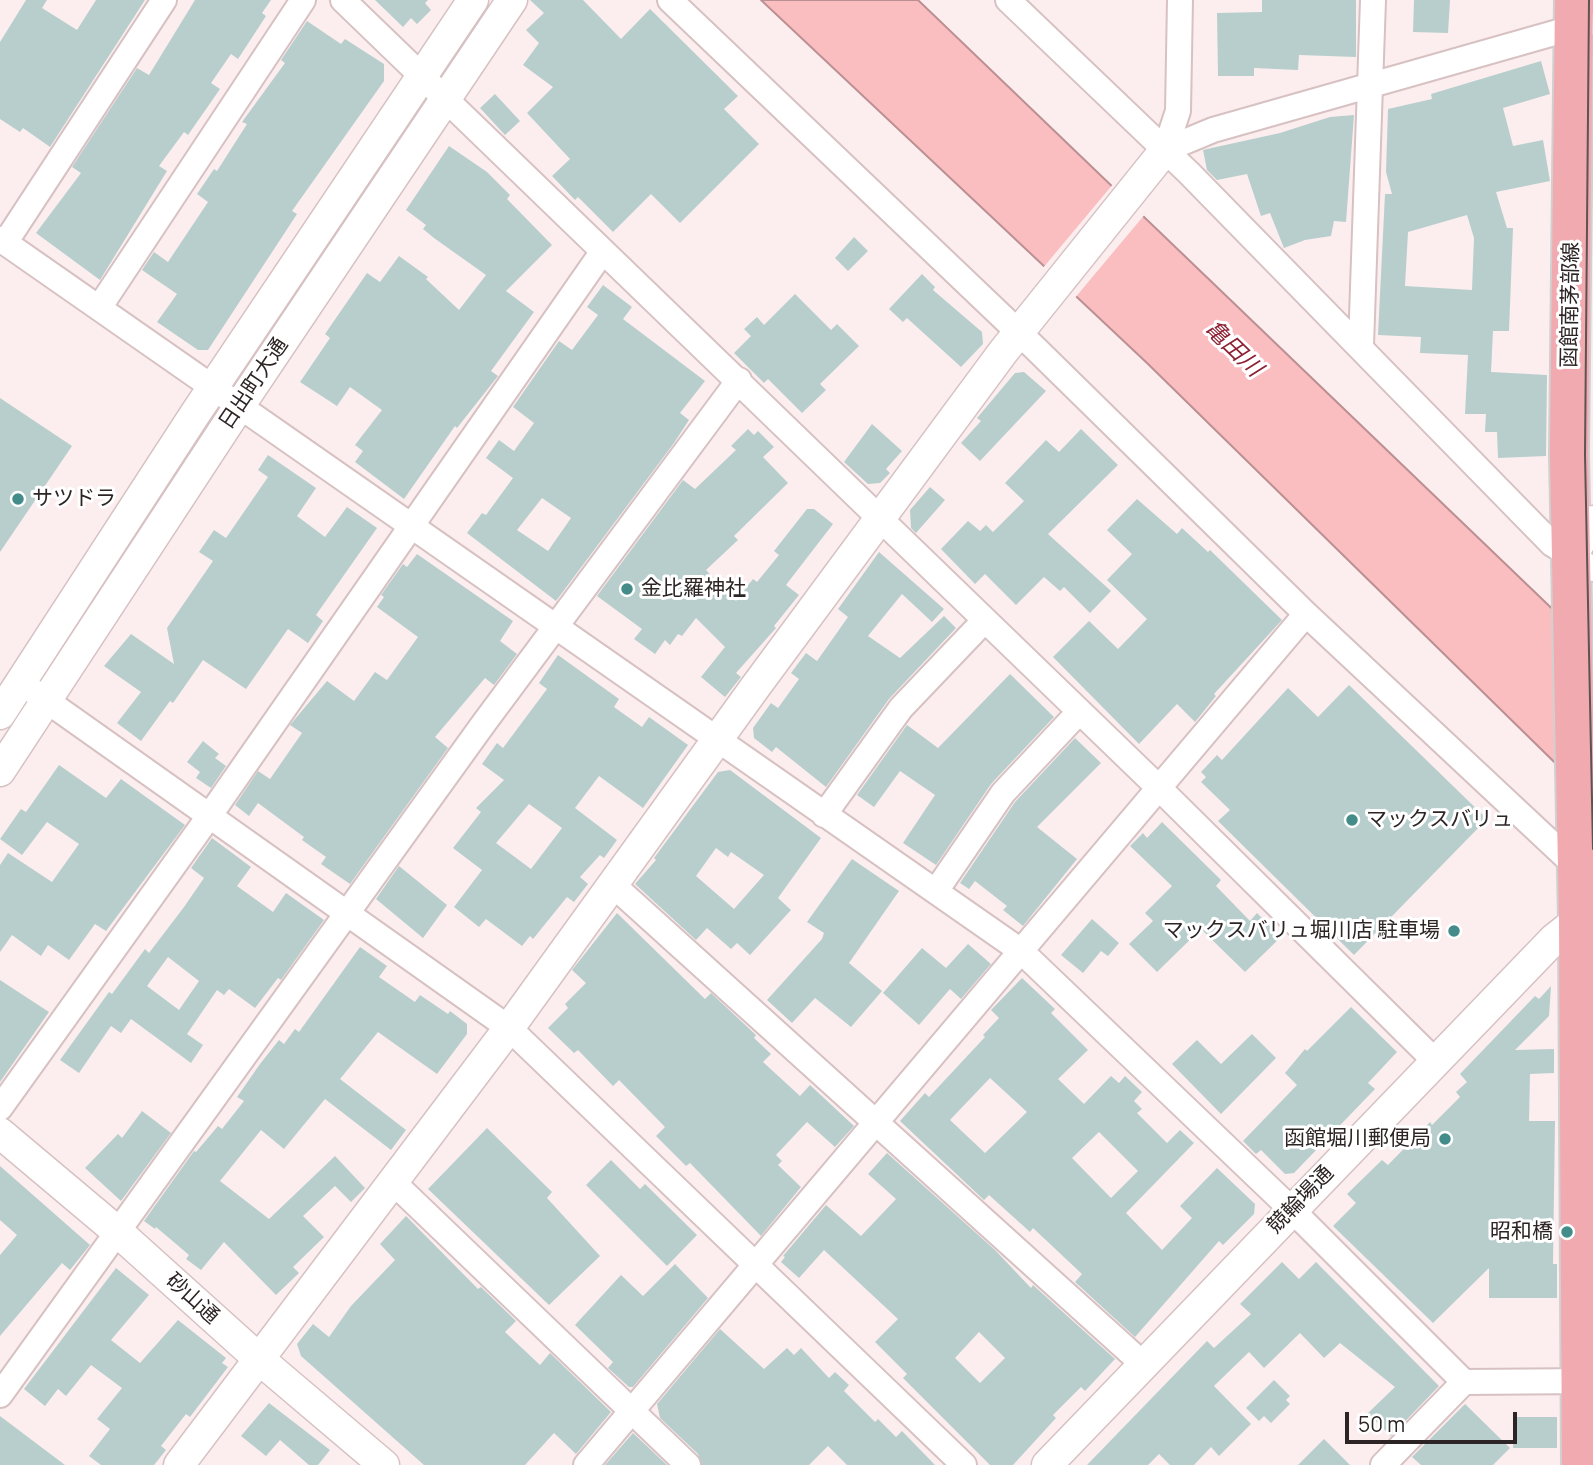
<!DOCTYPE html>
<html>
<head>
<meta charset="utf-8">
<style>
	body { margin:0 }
	#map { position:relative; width:1593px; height:1465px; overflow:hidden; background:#fceeee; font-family:Manrope,sans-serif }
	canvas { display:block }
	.scale { position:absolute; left:1345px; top:1412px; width:172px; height:32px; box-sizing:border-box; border:4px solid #2d2425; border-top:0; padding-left:9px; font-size:21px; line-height:24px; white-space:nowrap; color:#2d2425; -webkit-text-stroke:5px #fff; paint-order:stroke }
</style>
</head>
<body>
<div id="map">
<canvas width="1593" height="1465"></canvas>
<div class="scale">50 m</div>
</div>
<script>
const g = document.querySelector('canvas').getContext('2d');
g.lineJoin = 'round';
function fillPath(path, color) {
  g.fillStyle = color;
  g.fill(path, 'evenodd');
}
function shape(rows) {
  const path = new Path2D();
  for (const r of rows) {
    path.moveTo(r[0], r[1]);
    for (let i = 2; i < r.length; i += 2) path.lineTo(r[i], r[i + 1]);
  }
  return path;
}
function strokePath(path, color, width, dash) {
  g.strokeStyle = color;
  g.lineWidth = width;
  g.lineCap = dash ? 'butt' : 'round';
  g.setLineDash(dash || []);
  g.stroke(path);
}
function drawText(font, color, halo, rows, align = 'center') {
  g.font = font + ' Manrope,"Noto Sans JP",sans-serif';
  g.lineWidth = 6;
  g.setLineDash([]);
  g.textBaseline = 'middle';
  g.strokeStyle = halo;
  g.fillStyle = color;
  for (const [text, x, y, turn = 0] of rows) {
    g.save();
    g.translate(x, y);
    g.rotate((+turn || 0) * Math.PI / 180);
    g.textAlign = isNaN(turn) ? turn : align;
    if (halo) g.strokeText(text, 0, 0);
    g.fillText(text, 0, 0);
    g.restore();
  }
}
const water = shape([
	[761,0,918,0,1593,648,1593,800,1147,363,761,0]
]);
fillPath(water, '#fabec0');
strokePath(water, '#bc9092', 2);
fillPath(shape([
	[1114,183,1146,213,1074,299,1042,269]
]), '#fceeee');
fillPath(shape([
	[26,0,47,0,42,8,77,30,96,0,145,0,50,147,23,128,20,132,0,119,0,42],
	[195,0,271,0,262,13,266,16,238,59,231,54,211,83,220,89,188,135,184,132,159,166,167,171,100,280,36,233,81,173,72,167,137,68,149,75],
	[375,0,428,0,425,3,431,10,417,24,411,18,403,27],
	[530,0,583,0,621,39,650,9,738,96,724,109,759,144,680,223,651,194,613,232,578,197,575,200,552,176,570,159,527,113,553,87,523,65,539,43,526,30,544,13],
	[1262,0,1356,0,1356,57,1299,55,1298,70,1254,68,1254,76,1218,76,1217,13,1262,12],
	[1414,0,1450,0,1448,33,1413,32],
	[307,21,341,44,345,39,384,64,384,81,292,211,297,214,208,350,198,350,157,322,177,294,142,270,154,252,168,262,208,202,197,194,214,169,217,171,247,124,242,122,285,63,281,60],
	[1541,61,1550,94,1503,108,1513,146,1543,140,1550,181,1496,192,1507,228,1513,228,1509,331,1493,331,1491,372,1547,375,1546,456,1498,458,1497,432,1485,432,1486,414,1465,414,1468,355,1420,353,1421,337,1378,335,1385,194,1392,194,1386,172,1388,109,1432,99,1431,94],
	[1467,215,1474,238,1472,290,1405,286,1408,232],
	[495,94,520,121,505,135,480,108],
	[1354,115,1346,222,1334,221,1331,236,1305,240,1284,248,1270,213,1261,216,1247,174,1217,180,1207,170,1203,150,1207,149,1280,133,1330,117],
	[449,146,487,172,510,195,507,199,552,245,506,291,534,312,491,371,498,376,457,428,455,426,404,499,355,462,363,451,355,445,382,410,350,387,337,406,300,382,330,338,325,334,367,273,380,282,399,256,428,277,426,279,459,310,486,275,434,238,423,229,426,225,406,210],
	[854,237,868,251,848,271,835,258],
	[922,274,935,287,933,290,982,332,983,344,961,367,907,318,903,322,889,309],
	[603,285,632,307,623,319,705,381,680,413,689,420,674,443,556,601,467,533,482,513,486,515,513,478,486,458,499,440,514,451,534,423,513,407,559,341,572,350,598,315,587,307],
	[542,498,571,518,548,551,517,530],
	[795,294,831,330,837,324,859,346,820,384,826,390,802,413,768,379,764,383,734,353,751,336,744,329,757,317,764,325],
	[1024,372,1046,391,980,461,961,443,981,421,977,418,1015,373],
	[0,398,72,446,0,552],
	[872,424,902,451,886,469,890,473,880,483,868,484,844,462],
	[748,429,754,435,758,431,774,447,763,457,788,483,734,536,738,540,706,570,736,601,753,579,757,582,779,555,774,551,807,509,814,509,833,524,786,585,799,595,774,626,776,628,736,673,741,677,725,697,701,677,725,647,696,618,682,636,678,634,670,645,665,640,655,654,634,639,642,629,597,596,683,480,695,489,736,450,731,446],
	[1081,429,1118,465,1048,534,1111,591,1090,613,1064,587,1060,591,1044,577,1016,605,985,574,975,584,941,549,968,521,980,531,986,525,993,532,1024,501,1005,483,1046,440,1059,452],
	[268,455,316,488,297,516,325,537,347,507,377,528,316,615,323,621,308,643,288,629,246,689,203,660,173,703,170,701,141,741,117,723,141,692,104,666,131,634,174,664,167,628,213,561,199,552,214,530,226,538,268,477,258,470],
	[930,487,945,500,916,533,911,528,910,510],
	[1137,499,1177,534,1182,528,1208,552,1210,550,1282,620,1214,694,1216,696,1195,722,1177,704,1139,744,1053,657,1089,621,1118,649,1147,619,1107,580,1132,554,1107,530],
	[879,552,944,609,932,622,902,594,868,636,900,658,944,616,956,628,889,699,826,787,776,747,772,752,754,738,753,728,771,703,778,708,799,679,791,673,806,653,817,661,848,617,838,609],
	[417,554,513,621,500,641,517,654,494,685,485,678,435,737,448,748,350,884,321,864,326,857,302,840,304,837,258,803,249,816,235,805,258,771,270,779,302,733,290,725,327,681,354,701,375,672,387,680,418,637,377,607,384,597,381,595,403,564,407,567],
	[558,655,619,699,614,707,642,727,649,717,688,745,643,808,599,776,575,808,617,840,604,858,600,855,580,877,588,884,574,902,567,897,533,939,530,936,522,946,486,919,479,927,454,907,482,870,453,848,481,812,476,808,504,780,482,764,497,743,503,748,547,689,539,683],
	[529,804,562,828,531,869,496,843],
	[1010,674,1054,717,991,784,936,865,903,843,935,795,900,771,874,807,857,795,907,725,938,748],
	[1349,685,1487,819,1354,955,1218,821,1230,810,1201,782,1206,777,1201,772,1217,755,1222,760,1288,688,1318,717],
	[1075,738,1101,763,1037,827,1077,859,1023,926,1003,910,1007,906,975,881,969,889,960,883,1015,802],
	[203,741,219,754,215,758,226,766,211,788,196,778,200,772,187,762],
	[59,765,106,798,121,779,185,825,106,931,95,924,69,960,48,945,41,956,12,935,0,952,0,865,8,853,52,882,79,844,47,822,22,855,0,839,21,809,26,812],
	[730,770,821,838,778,898,791,910,750,955,737,943,731,949,707,928,696,940,635,884,656,860,654,858,718,772],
	[716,848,728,857,731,852,764,875,734,909,696,876],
	[1162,822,1221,880,1216,886,1250,921,1257,913,1281,937,1245,972,1201,929,1157,972,1129,944,1153,921,1145,913,1172,886,1130,846,1143,833,1147,838],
	[212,838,251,867,237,886,273,912,286,893,324,920,281,980,278,978,255,1008,229,989,224,995,217,990,187,1034,203,1045,191,1063,131,1019,121,1033,111,1026,79,1073,60,1060,109,992,112,994,145,949,149,953,184,907,204,878,191,868],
	[168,957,199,981,179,1010,147,986],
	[852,859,899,891,849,963,882,991,851,1027,815,998,792,1023,767,1000,822,939,824,933,807,922],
	[399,866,447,905,423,938,376,899],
	[617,913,705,999,711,993,756,1035,754,1038,771,1054,763,1062,800,1096,810,1085,854,1126,835,1147,807,1122,776,1155,782,1161,778,1165,801,1187,761,1236,690,1163,686,1166,656,1136,665,1127,619,1080,613,1086,578,1050,574,1053,548,1028,568,1008,565,1004,586,983,572,970],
	[1092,919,1119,943,1108,956,1101,951,1083,973,1061,955],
	[968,944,991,964,961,999,950,989,919,1025,883,993,922,948,946,968],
	[360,947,387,966,379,977,415,1002,420,995,448,1014,450,1011,467,1024,467,1034,437,1074,378,1032,340,1079,406,1130,391,1150,325,1099,284,1149,261,1130,220,1181,269,1219,335,1156,365,1188,351,1202,335,1186,303,1216,324,1237,293,1267,299,1273,276,1295,224,1242,201,1270,186,1259,189,1255,156,1227,155,1229,144,1221,194,1151,196,1152,218,1126,222,1129,244,1101,237,1097,260,1064,279,1040,284,1044,295,1029,299,1032],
	[1022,978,1055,1009,1051,1013,1088,1050,1058,1079,1084,1104,1111,1076,1119,1083,1125,1076,1142,1092,1134,1101,1142,1109,1137,1113,1167,1143,1180,1130,1194,1143,1126,1213,1162,1250,1192,1218,1180,1206,1217,1168,1255,1204,1254,1214,1223,1245,1219,1241,1135,1337,1075,1282,1082,1274,1033,1228,1030,1232,989,1195,984,1200,900,1121,925,1093,929,1097,985,1037,983,1035,999,1018,991,1010],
	[990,1078,1027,1112,985,1153,950,1120],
	[1099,1132,1138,1171,1111,1198,1072,1158],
	[0,980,49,1012,0,1082],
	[1551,986,1549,1016,1515,1050,1554,1049,1554,1073,1530,1074,1529,1121,1555,1121,1553,1264,1557,1264,1557,1298,1489,1298,1489,1268,1433,1323,1333,1226,1356,1203,1347,1194,1382,1160,1388,1165,1430,1122,1432,1125,1460,1097,1456,1092,1467,1082,1460,1074,1535,996,1539,999],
	[1351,1007,1397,1052,1368,1083,1375,1089,1294,1173,1285,1174,1261,1150,1256,1154,1243,1141,1297,1085,1285,1073,1305,1049,1307,1051],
	[1252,1034,1276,1058,1221,1114,1172,1064,1197,1040,1221,1064],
	[142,1111,171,1133,121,1201,85,1168,118,1134,122,1138],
	[487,1128,552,1192,547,1198,600,1256,549,1305,428,1189],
	[887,1153,995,1250,1031,1288,1033,1285,1115,1359,1085,1391,1081,1387,1053,1415,1056,1418,1013,1465,990,1465,903,1378,907,1374,875,1342,898,1319,824,1250,799,1278,781,1262,785,1257,783,1256,826,1205,861,1236,896,1199,868,1174],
	[979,1332,1005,1358,980,1383,955,1358],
	[611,1160,640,1189,645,1184,697,1235,667,1266,586,1185],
	[0,1166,90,1245,70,1270,62,1263,0,1336,0,1255,17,1235,0,1220],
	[406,1216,478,1289,481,1287,516,1321,505,1332,540,1365,550,1353,611,1412,576,1454,554,1433,525,1465,424,1465,301,1356,297,1344,313,1324,329,1337,351,1306,395,1260,380,1244],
	[1282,1262,1299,1279,1316,1262,1439,1386,1391,1436,1368,1413,1395,1387,1340,1343,1324,1358,1300,1333,1264,1368,1249,1352,1214,1386,1251,1424,1219,1456,1211,1447,1194,1465,1170,1465,1159,1454,1148,1465,1087,1465,1207,1341,1214,1348,1251,1314,1240,1304],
	[675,1264,708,1298,633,1387,629,1387,608,1368,613,1362,575,1325,621,1275,643,1296],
	[116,1268,149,1295,111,1340,140,1363,178,1320,226,1358,222,1363,228,1367,190,1417,186,1414,161,1446,166,1450,154,1465,101,1465,89,1456,110,1429,97,1419,122,1388,91,1365,66,1396,58,1389,45,1406,24,1389],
	[720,1329,764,1369,787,1348,794,1355,801,1348,829,1378,835,1372,849,1385,844,1391,875,1422,878,1419,896,1437,902,1431,935,1465,847,1465,828,1446,809,1465,702,1465,698,1454,660,1418,657,1404],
	[1274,1380,1290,1396,1286,1400,1290,1404,1271,1423,1264,1416,1259,1421,1246,1408],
	[269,1403,330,1450,318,1465,309,1465,280,1440,266,1456,241,1436],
	[1465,1404,1510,1448,1493,1465,1421,1465,1412,1457],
	[0,1416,65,1465,0,1465],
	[1514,1417,1557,1417,1557,1448,1513,1448],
	[633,1433,667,1465,605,1465],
	[1324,1439,1350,1465,1298,1465]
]), '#b7cecd');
const minor = shape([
	[343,0,1158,787,1435,1061],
	[670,0,1035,348,1306,614,1582,872],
	[1008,0,1189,173,1552,544,1593,569],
	[1165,150,1213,130,1586,24],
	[1165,150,1178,111,1180,0],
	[0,239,1021,951,1291,1209,1464,1382,1592,1381],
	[5,243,164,0],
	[99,308,303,0],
	[1361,345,1373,0],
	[33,691,509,1028,964,1465],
	[824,815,901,708,984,621],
	[612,884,1143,1364],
	[936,891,1003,793,1079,712],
	[0,1108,210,815,603,251],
	[392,1181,688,1465],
	[0,1395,484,723,739,380],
	[586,1465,1306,614],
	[1383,1465,1464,1382]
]);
const tertiary = shape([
	[1571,557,1593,521],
	[0,714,195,414,473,0],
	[0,771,240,405,512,0],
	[0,1133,119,1233,259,1359,384,1465],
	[179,1465,509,1028,756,686,1003,352,1165,150],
	[1047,1465,1554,939,1578,920,1593,917]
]);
const primary = shape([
	[1574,0,1569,454,1578,920,1581,1465]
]);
strokePath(minor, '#d7c1c2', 28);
strokePath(tertiary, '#d7c1c2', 33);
strokePath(primary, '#d1cfcf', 42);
strokePath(minor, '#fff', 24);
strokePath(tertiary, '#fff', 30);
strokePath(primary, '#f1aab0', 38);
strokePath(shape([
	[1589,0,1585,455,1593,849]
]), '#5d5353', 2);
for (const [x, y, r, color] of [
	[18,499,7,"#448c89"],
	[627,589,7,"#448c89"],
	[1352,820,7,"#448c89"],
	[1454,931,7,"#448c89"],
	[1445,1139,7,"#448c89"],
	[1567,1232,7,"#448c89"]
]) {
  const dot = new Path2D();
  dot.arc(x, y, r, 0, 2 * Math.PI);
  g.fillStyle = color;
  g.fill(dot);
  strokePath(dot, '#fff', 2.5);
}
drawText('21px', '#2d2425', '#fff', [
	["函館南茅部線",1571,305,-89],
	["日出町大通",254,384,-56],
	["競輪場通",1301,1200,-46],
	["砂山通",192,1299,42]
]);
drawText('21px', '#2d2425', '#fff', [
	["サツドラ",32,499],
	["金比羅神社",641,589],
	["マックスバリュ",1366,820],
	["マックスバリュ堀川店 駐車場",1440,931,"right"],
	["函館堀川郵便局",1431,1139,"right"],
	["昭和橋",1553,1232,"right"]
], 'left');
drawText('italic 23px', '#8e2033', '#fff', [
	["亀田川",1233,349,44]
]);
</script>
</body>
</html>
